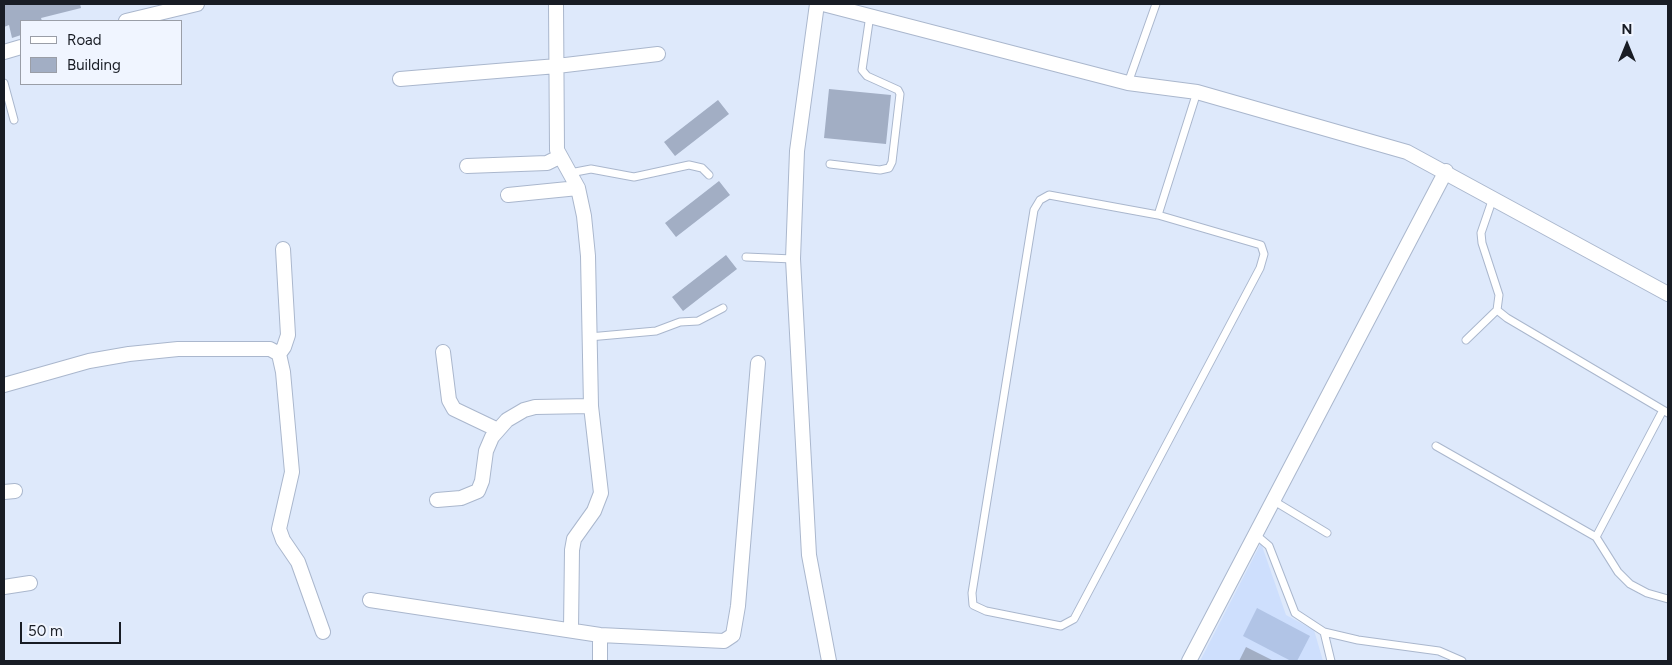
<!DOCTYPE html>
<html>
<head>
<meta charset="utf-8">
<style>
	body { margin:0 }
	#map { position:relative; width:1672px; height:665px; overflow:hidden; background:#dee9fb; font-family:Figtree,sans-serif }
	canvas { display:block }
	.frame { position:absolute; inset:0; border:5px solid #181c24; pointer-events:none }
	.legend { position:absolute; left:20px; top:20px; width:162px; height:65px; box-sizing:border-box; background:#f0f5ff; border:1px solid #9a9ea7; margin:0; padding:6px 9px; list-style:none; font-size:15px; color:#181c24 }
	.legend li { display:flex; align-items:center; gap:10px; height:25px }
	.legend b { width:25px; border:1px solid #9a9ea7 }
	.north { position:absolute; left:1602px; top:20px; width:50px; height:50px; -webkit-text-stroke:4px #f0f5ff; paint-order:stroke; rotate:0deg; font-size:14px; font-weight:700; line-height:20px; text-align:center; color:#181c24 }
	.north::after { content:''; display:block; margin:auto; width:18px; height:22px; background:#181c24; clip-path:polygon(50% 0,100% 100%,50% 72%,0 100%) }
	.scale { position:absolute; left:20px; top:622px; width:101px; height:22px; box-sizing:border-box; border:2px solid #181c24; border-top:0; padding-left:6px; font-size:15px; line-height:18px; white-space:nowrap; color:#181c24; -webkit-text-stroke:4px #f0f5ff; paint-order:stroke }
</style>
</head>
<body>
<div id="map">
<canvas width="1672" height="665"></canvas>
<div class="frame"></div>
<ul class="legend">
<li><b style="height:6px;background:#fff"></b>Road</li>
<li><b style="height:14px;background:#a2aec4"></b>Building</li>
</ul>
<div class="north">N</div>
<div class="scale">50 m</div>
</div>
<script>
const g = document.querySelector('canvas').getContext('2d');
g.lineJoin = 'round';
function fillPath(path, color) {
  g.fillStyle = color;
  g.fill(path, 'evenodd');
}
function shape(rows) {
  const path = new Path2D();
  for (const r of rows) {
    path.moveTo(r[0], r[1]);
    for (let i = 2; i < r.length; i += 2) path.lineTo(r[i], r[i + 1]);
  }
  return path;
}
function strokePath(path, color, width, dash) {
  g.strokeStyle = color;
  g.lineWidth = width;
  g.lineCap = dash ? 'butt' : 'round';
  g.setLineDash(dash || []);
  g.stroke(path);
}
fillPath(shape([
	[1261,543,1286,615,1314,630,1323,661,1200,661]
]), '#cedffd');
fillPath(shape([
	[1257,608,1310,636,1297,661,1291,661,1243,636]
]), '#b1c4e6');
fillPath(shape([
	[4,4,80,4,81,8,41,18,42,21,21,21,21,35,12,38,9,25,4,27],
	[829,89,891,95,886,144,824,138],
	[718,100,729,114,675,156,664,142],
	[719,181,730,195,676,237,665,223],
	[726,255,737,269,683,311,672,297],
	[1246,647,1274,661,1239,661]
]), '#a2aec4');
const service = shape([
	[4,83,14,120],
	[1128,83,1156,4],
	[830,164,880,170,889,168,892,162,900,94,898,90,867,76,862,70,870,15],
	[570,173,591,169,634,177,689,165,702,168,709,175],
	[1493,198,1481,233,1482,243,1499,295,1497,310,1507,318,1668,413],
	[1158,215,1261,245,1264,254,1260,268,1074,619,1061,626,986,611,973,605,972,593,1034,210,1040,200,1049,195,1158,215,1197,92],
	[746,257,793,259],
	[589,337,656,331,680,322,698,321,723,308],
	[1466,340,1497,310],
	[1436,446,1596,537,1618,572,1630,584,1647,593,1668,599],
	[1274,501,1327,533],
	[1256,535,1269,546,1295,613,1324,632,1358,640,1439,651,1462,661],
	[1596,537,1663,410],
	[1324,632,1331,661]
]);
const minor = shape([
	[556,4,557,150,578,188,584,216,588,256,591,406,601,493,594,511,574,539,572,550,571,629],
	[817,4,797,151,793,259,809,555,829,661],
	[823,4,1128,83,1197,92,1407,152,1668,294],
	[126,21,197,4],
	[4,52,21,47],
	[400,79,557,66,658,54],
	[467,166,547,163,559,157],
	[508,195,578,188],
	[443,352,449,400,454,409,498,430],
	[279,354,284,347,288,335,283,249],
	[4,385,89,361,129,354,178,349,270,349,279,354,283,372,292,472,279,529,283,540,298,562,323,632],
	[4,492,15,491],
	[437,500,461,498,478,491,482,481,486,451,492,437,507,420,524,410,535,407,591,406],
	[4,587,30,583],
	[370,600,600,635,724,641,733,635,738,606,758,363],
	[600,661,600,635],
	[1189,661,1446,171]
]);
strokePath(service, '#aab7cd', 9);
strokePath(minor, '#aab7cd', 16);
strokePath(service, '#fff', 7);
strokePath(minor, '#fff', 14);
</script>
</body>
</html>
